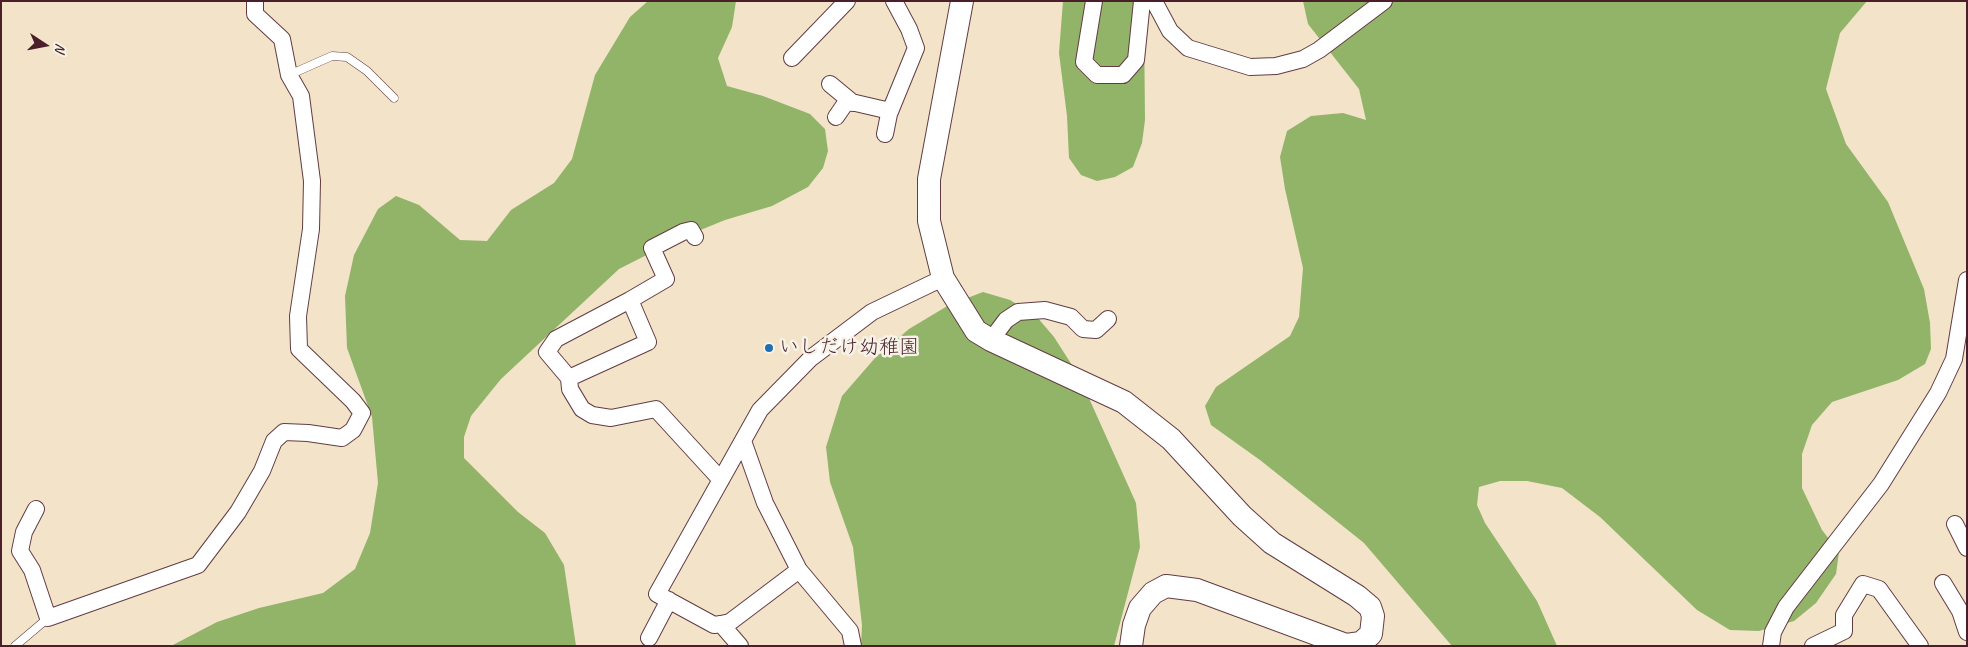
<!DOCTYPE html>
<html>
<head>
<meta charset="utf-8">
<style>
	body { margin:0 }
	#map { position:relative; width:1968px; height:647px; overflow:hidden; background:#f2e3c9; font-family:Caveat,sans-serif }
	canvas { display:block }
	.frame { position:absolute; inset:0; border:2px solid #4a1f2b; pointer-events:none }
	.north { position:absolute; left:20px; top:20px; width:50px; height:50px; -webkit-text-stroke:4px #f7f3e8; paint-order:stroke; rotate:101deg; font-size:14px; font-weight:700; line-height:20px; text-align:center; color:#4a1f2b }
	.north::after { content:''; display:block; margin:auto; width:18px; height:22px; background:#4a1f2b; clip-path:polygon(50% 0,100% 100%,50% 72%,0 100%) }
</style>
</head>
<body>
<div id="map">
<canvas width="1968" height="647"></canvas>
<div class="frame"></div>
<div class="north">N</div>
</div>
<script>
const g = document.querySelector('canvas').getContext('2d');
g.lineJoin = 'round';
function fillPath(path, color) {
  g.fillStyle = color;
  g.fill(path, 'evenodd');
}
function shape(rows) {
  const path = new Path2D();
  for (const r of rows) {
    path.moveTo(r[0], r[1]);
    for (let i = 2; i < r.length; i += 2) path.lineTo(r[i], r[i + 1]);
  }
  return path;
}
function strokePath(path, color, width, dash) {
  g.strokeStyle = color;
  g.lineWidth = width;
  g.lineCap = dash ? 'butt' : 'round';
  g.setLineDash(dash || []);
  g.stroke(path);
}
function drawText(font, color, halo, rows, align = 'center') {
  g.font = font + ' Caveat,"Klee One",sans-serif';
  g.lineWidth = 5;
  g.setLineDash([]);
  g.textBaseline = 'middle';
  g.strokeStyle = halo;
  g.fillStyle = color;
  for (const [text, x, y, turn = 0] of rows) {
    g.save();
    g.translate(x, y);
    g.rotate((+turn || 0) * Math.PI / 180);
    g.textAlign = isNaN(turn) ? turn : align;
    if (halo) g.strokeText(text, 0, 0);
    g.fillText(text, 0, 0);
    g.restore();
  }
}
fillPath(shape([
	[648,1,736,1,732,27,718,58,727,86,763,96,810,114,825,129,828,151,823,168,808,187,772,206,725,220,676,240,619,269,501,379,471,416,464,437,464,458,518,512,545,533,564,565,576,646,171,646,217,622,259,608,323,593,355,569,370,533,378,483,372,417,347,348,345,296,354,255,378,209,396,196,419,205,460,240,487,241,511,210,554,183,572,159,595,75,630,17],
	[1063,1,1147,1,1144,20,1145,120,1142,143,1133,167,1115,177,1097,181,1081,175,1069,158,1067,116,1059,53],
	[1303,1,1867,1,1840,33,1826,89,1846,144,1888,202,1924,289,1930,323,1931,349,1925,364,1898,380,1832,402,1812,425,1802,454,1802,488,1822,530,1839,552,1836,574,1816,603,1794,621,1759,631,1730,630,1697,610,1600,517,1562,488,1527,481,1500,481,1479,487,1477,505,1485,523,1537,601,1557,646,1452,646,1364,543,1260,460,1211,425,1205,406,1216,387,1290,336,1299,317,1303,268,1285,189,1280,157,1287,131,1311,116,1343,113,1366,120,1359,89,1308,24],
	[983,292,1010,300,1037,317,1054,337,1079,376,1136,503,1140,547,1114,646,861,646,862,625,853,547,830,482,826,447,842,396,875,358,909,329,949,305]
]), '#91b468');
const lane = shape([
	[289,75,332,56,347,57,367,71,394,98],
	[15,646,48,618]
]);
const street = shape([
	[1094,1,1084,62,1097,75,1123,75,1136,60,1142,1],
	[1154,1,1170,31,1188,48,1250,67,1276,66,1303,59,1319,50,1384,1],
	[792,58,847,1],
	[830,84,853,103],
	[836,117,847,101,890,111],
	[885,134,889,114,916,48,909,29,894,1],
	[630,300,666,279,652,248,683,232,691,230,695,237],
	[991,340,1006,320,1018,312,1045,310,1071,317,1083,329,1096,330,1108,319],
	[569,378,547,352,556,339,630,300,648,342,569,378,570,389,582,409,592,415,611,418,656,409,721,480],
	[743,441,765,503,799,570,850,631,853,646],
	[36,509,24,532,20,551,32,570,48,618,198,565,238,512,262,471,274,441,284,432,308,433,342,438,353,430,362,413,353,401,299,349,298,316,311,229,312,181,301,96,289,75,282,39,255,14,255,1],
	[1955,524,1967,548],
	[799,570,730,622,721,624,714,625,657,594,760,410,811,358,872,312,943,278],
	[1943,583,1960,611,1967,632],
	[721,624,740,646],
	[649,638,669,600],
	[1771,646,1773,632,1786,607,1881,484,1938,393,1954,359,1967,280],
	[1813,646,1844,631,1844,615,1863,584,1879,589,1920,646]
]);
const secondary = shape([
	[962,1,929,179,929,221,943,278,976,331,991,340,1124,402,1171,439,1242,516,1272,543,1357,596,1370,607,1373,616,1371,634,1361,643,1346,645,1197,590,1166,586,1153,593,1140,608,1134,625,1131,646]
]);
strokePath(lane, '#633c43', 9);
strokePath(street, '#633c43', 18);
strokePath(secondary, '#633c43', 24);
strokePath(lane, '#fff', 8);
strokePath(street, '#fff', 16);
strokePath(secondary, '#fff', 22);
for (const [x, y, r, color] of [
	[769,348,5,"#1f6fb2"]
]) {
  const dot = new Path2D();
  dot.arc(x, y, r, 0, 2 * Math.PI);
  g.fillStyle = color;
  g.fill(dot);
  strokePath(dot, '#f7f3e8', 2);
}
drawText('20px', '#4a1f2b', '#f7f3e8', [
	["いしだけ幼稚園",779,348]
], 'left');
</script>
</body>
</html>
